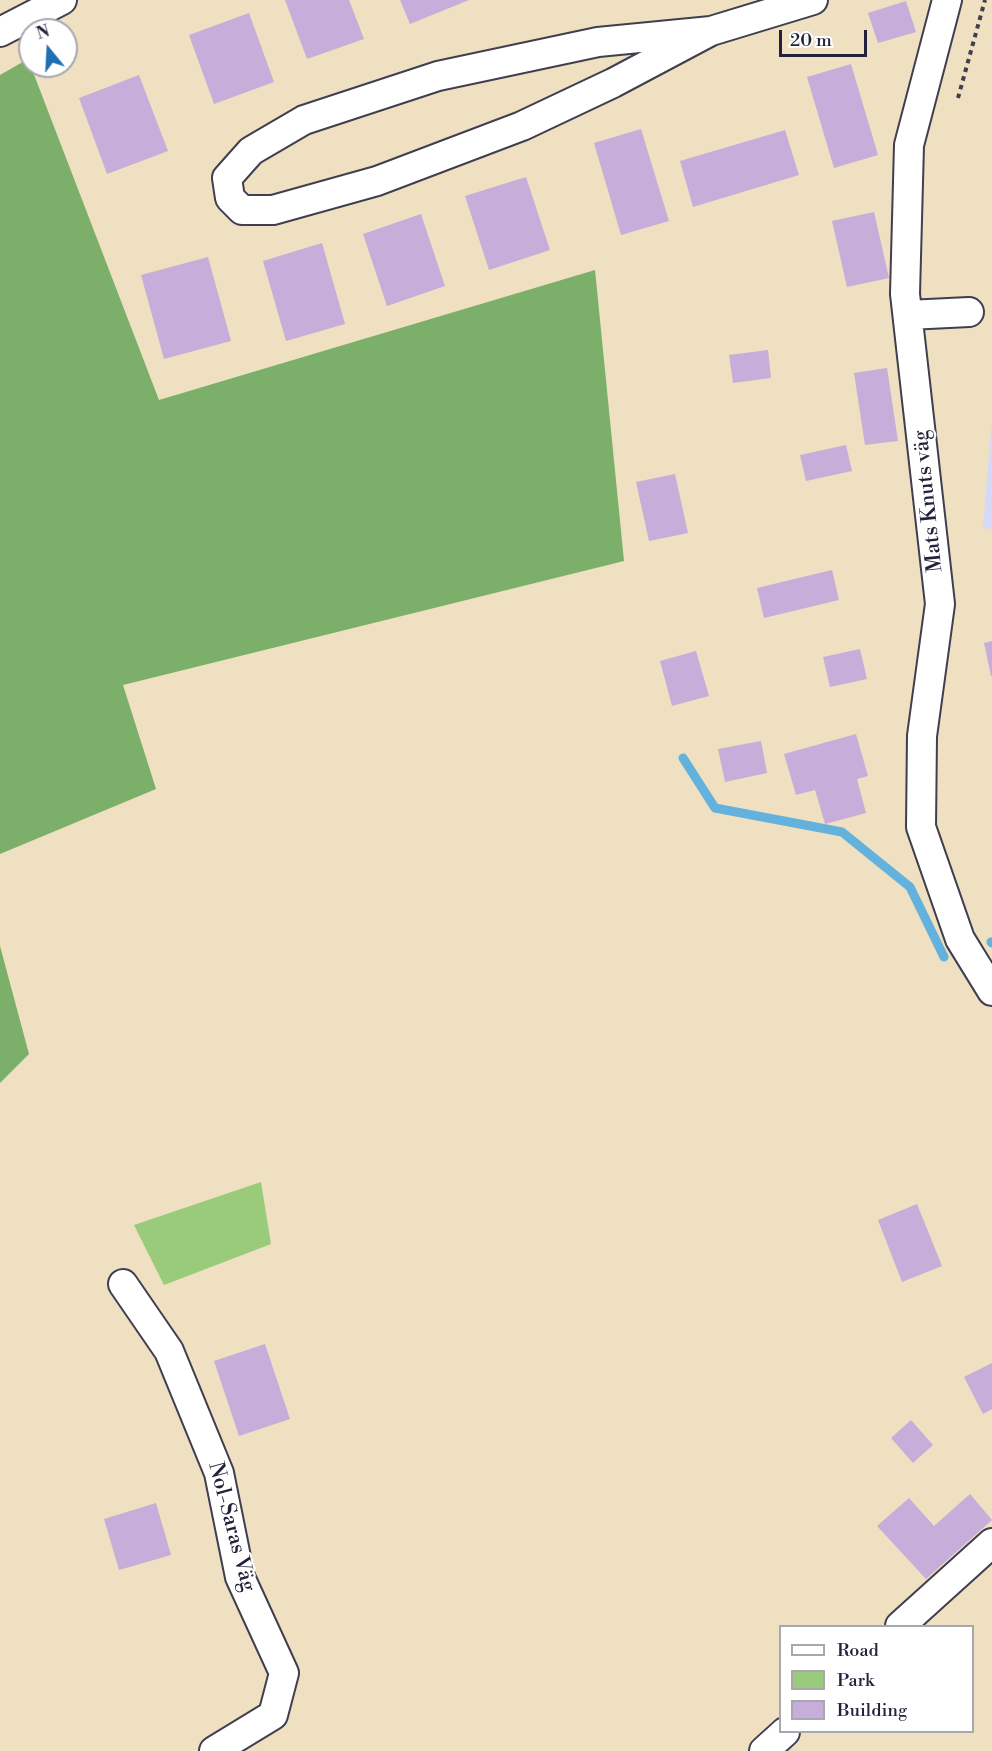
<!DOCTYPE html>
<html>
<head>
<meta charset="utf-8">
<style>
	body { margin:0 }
	#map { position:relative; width:992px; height:1751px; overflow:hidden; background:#eee0c0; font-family:"Libre Bodoni",serif }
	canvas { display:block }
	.legend { position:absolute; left:779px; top:1625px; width:195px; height:108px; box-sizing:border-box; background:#fff; border:2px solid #a7a7b1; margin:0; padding:8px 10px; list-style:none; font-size:18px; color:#22223b }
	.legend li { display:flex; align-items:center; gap:12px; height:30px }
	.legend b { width:30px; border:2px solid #a7a7b1 }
	.north { position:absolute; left:18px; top:18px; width:60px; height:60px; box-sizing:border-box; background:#fff; border:2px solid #a7a7b1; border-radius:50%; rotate:342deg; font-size:16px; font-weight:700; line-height:24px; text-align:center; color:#22223b }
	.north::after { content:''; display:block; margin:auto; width:21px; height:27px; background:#1f6fb2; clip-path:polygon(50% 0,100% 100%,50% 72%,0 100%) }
	.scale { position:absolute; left:779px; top:30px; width:88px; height:27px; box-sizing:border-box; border:3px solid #22223b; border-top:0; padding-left:8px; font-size:18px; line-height:21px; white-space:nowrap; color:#22223b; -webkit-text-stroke:4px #fff; paint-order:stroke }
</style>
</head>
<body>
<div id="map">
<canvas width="992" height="1751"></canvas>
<ul class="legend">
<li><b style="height:8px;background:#fff"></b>Road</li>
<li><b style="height:16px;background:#9acb7a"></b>Park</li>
<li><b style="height:16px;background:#c6adda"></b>Building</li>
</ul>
<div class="north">N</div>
<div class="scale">20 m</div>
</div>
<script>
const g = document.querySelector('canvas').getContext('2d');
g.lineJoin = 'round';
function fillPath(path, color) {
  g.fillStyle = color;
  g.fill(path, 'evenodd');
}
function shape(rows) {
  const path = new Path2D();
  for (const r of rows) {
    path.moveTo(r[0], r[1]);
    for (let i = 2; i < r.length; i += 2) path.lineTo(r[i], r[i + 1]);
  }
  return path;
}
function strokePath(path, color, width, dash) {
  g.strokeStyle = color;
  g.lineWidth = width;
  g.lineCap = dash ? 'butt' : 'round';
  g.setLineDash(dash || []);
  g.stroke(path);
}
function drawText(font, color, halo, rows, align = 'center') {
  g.font = font + ' "Libre Bodoni",serif';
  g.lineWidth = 4.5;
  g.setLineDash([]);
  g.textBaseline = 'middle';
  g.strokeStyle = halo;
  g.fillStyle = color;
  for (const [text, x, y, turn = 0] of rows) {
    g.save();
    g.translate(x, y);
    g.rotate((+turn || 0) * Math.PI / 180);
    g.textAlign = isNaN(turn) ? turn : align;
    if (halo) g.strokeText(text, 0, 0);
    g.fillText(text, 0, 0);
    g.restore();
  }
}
fillPath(shape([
	[992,418,992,528,983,529]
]), '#d4d8f9');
fillPath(shape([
	[261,1182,271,1244,164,1285,134,1225]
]), '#9acb7a');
fillPath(shape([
	[28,59,159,400,595,270,624,561,123,685,156,789,0,854,0,75],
	[0,946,29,1054,0,1083]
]), '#7baf6a');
strokePath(shape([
	[683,758,715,808,842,832,910,887,944,957],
	[991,942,992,943]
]), '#63b1dd', 9);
fillPath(shape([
	[285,0,349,0,364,39,307,59],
	[400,0,469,0,410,24],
	[906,1,916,32,878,43,868,13],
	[249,13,274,82,214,104,189,35],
	[851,64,878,155,834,168,807,77],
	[139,75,168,151,107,174,79,98],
	[641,129,669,221,621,235,594,143],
	[785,130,799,175,693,207,680,161],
	[526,177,550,250,489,270,465,196],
	[874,212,889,278,847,287,832,221],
	[421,214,445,286,387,306,363,234],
	[322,243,345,324,286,341,263,261],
	[208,257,231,341,164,359,141,275],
	[768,350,771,378,733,383,729,355],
	[887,368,898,441,865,445,854,373],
	[846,445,852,471,806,481,800,455],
	[675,474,688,533,649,541,636,482],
	[832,570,839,600,764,618,757,588],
	[992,641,992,676,991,676,984,643],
	[860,649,867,679,830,687,823,657],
	[696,651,709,696,672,706,660,661],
	[856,734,868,776,857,779,866,813,825,824,815,790,796,795,784,754],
	[761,741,767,773,725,782,718,749],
	[917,1204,942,1266,902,1282,878,1220],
	[265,1344,290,1419,239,1436,214,1361],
	[992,1363,992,1409,983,1414,964,1377],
	[911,1420,933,1445,913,1463,891,1438],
	[970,1494,992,1520,926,1579,877,1526,909,1498,934,1526],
	[156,1503,171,1555,119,1570,104,1519]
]), '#c6adda');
const minor = shape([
	[947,0,909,145,905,294,940,604,922,736,921,827,960,939,992,991],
	[711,31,613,83,522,126,377,181,273,210,242,210,230,198,227,178,251,151,304,120,438,76,598,42,711,31,813,0],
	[0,32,62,0],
	[908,315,969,312],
	[123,1284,169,1351,219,1473,240,1577,284,1673,273,1715,214,1751],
	[900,1626,992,1543],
	[764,1751,785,1732]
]);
strokePath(minor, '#413e4f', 32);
strokePath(shape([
	[958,98,985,0]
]), '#413e4f', 4, [4.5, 4.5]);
strokePath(minor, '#fff', 28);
drawText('21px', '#22223b', '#fff', [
	["Mats Knuts väg",929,501,-96],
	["Nol-Saras Väg",231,1527,75]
]);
</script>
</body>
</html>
